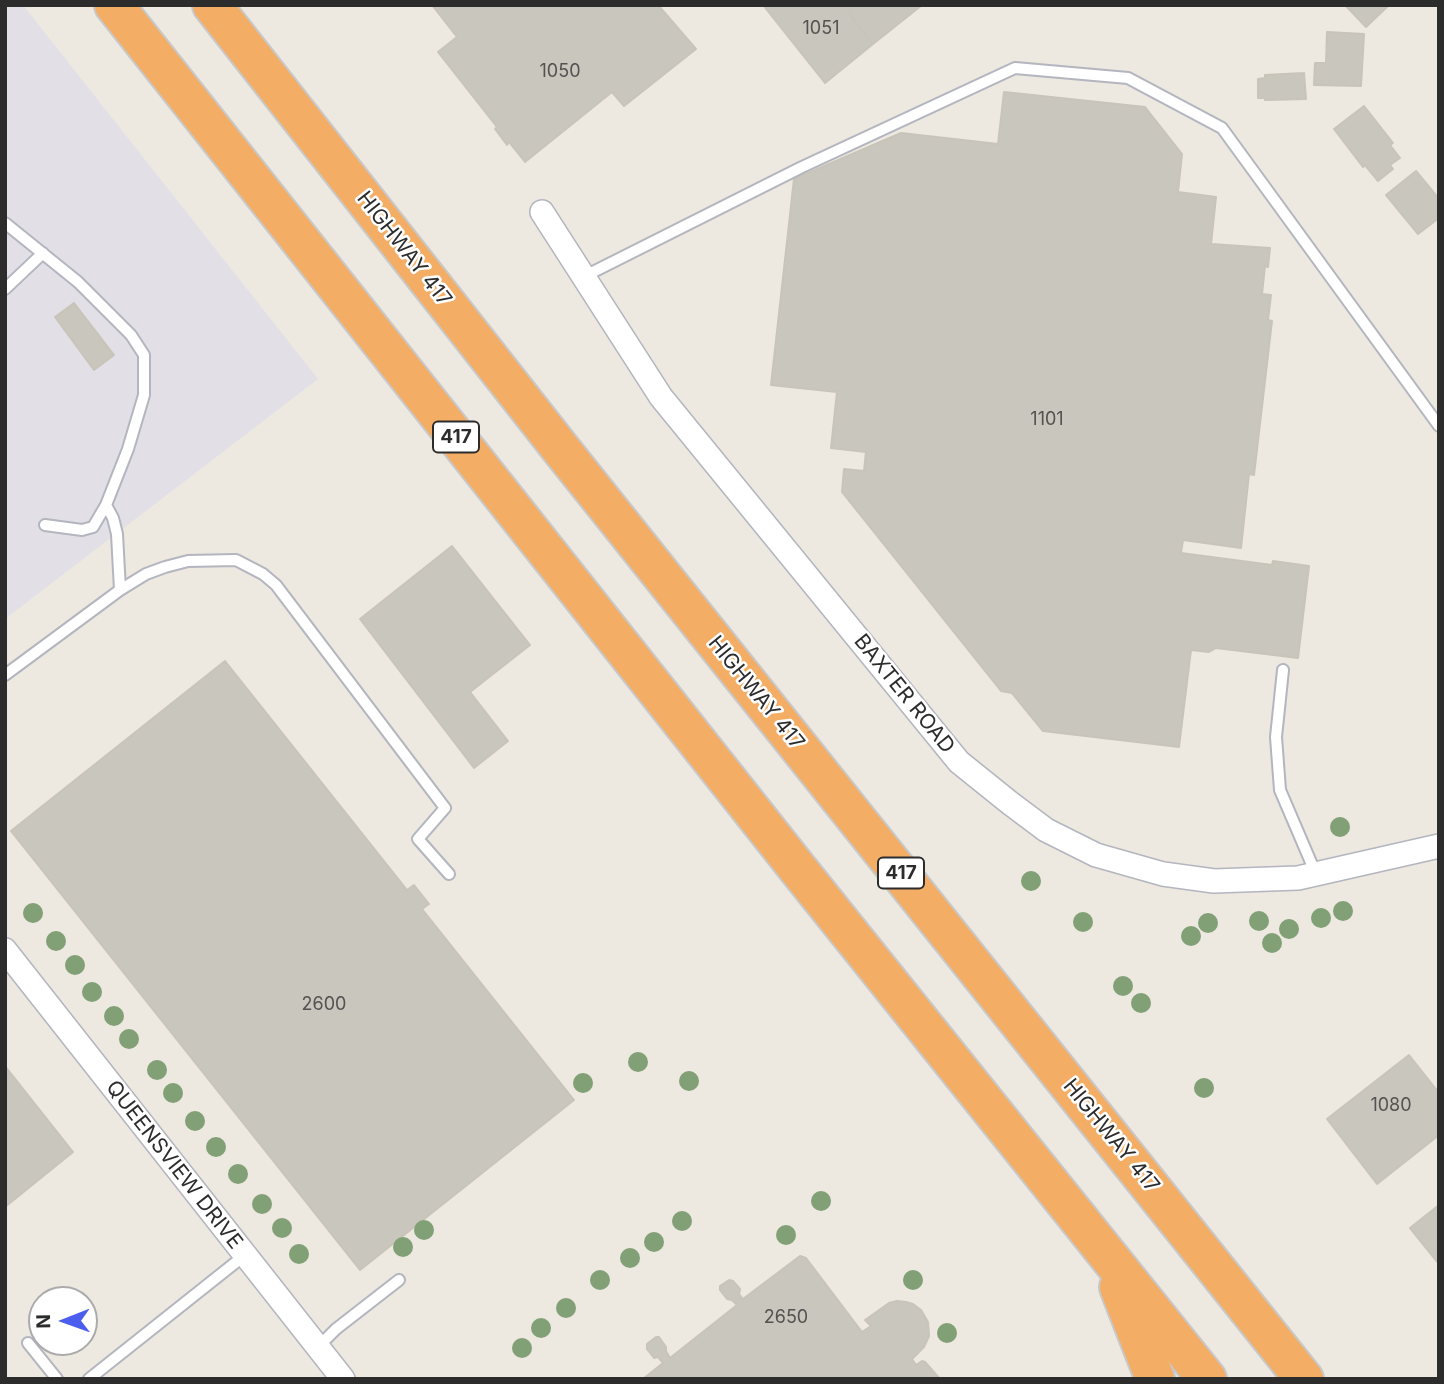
<!DOCTYPE html>
<html>
<head>
<meta charset="utf-8">
<style>
	body { margin:0 }
	#map { position:relative; width:1444px; height:1384px; overflow:hidden; background:#ede8e0; font-family:Inter,sans-serif }
	canvas { display:block }
	.frame { position:absolute; inset:0; border:7px solid #2c2c2c; pointer-events:none }
	.north { position:absolute; left:28px; top:1286px; width:70px; height:70px; box-sizing:border-box; background:#fff; border:2px solid #ababab; border-radius:50%; rotate:269deg; font-size:19px; font-weight:700; line-height:28px; text-align:center; color:#2c2c2c }
	.north::after { content:''; display:block; margin:auto; width:24px; height:32px; background:#4c5eee; clip-path:polygon(50% 0,100% 100%,50% 72%,0 100%) }
</style>
</head>
<body>
<div id="map">
<canvas width="1444" height="1384"></canvas>
<div class="frame"></div>
<div class="north">N</div>
</div>
<script>
const g = document.querySelector('canvas').getContext('2d');
g.lineJoin = 'round';
function fillPath(path, color) {
  g.fillStyle = color;
  g.fill(path, 'evenodd');
}
function shape(rows) {
  const path = new Path2D();
  for (const r of rows) {
    path.moveTo(r[0], r[1]);
    for (let i = 2; i < r.length; i += 2) path.lineTo(r[i], r[i + 1]);
  }
  return path;
}
function strokePath(path, color, width, dash) {
  g.strokeStyle = color;
  g.lineWidth = width;
  g.lineCap = dash ? 'butt' : 'round';
  g.setLineDash(dash || []);
  g.stroke(path);
}
function drawText(font, color, halo, rows, align = 'center') {
  g.font = font + ' Inter,sans-serif';
  g.lineWidth = 5;
  g.setLineDash([]);
  g.textBaseline = 'middle';
  g.strokeStyle = halo;
  g.fillStyle = color;
  for (const [text, x, y, turn = 0] of rows) {
    g.save();
    g.translate(x, y);
    g.rotate((+turn || 0) * Math.PI / 180);
    g.textAlign = isNaN(turn) ? turn : align;
    if (halo) g.strokeText(text, 0, 0);
    g.fillText(text, 0, 0);
    g.restore();
  }
}
fillPath(shape([
	[5,5,23,5,318,379,5,619]
]), '#e2e0e6');
const building = shape([
	[432,5,658,5,696,49,624,106,612,92,525,162,509,142,507,145,495,129,497,127,438,52,457,37,432,5],
	[763,5,845,5,851,13,849,14,873,44,825,83,763,5],
	[845,5,922,5,873,44,849,14,851,13,845,5],
	[1345,5,1389,5,1366,27,1345,5],
	[1327,32,1364,34,1361,86,1314,85,1315,63,1326,63,1327,32],
	[1304,73,1306,99,1265,100,1265,98,1258,98,1258,79,1265,78,1265,75,1304,73],
	[1004,92,1145,107,1182,154,1178,192,1216,197,1211,244,1270,248,1268,267,1265,266,1262,294,1271,295,1268,320,1272,321,1254,475,1249,474,1241,548,1183,540,1181,553,1272,565,1273,561,1309,566,1298,658,1216,648,1209,652,1191,650,1179,747,1043,731,1012,693,1001,691,842,492,844,469,864,471,866,452,831,448,837,392,771,385,794,179,901,133,998,144,1004,92],
	[1364,106,1393,143,1390,145,1400,158,1390,165,1393,169,1378,181,1365,165,1363,167,1334,129,1364,106],
	[1416,171,1439,199,1439,218,1418,234,1386,195,1416,171],
	[74,303,114,355,94,370,55,317,74,303],
	[452,546,530,645,470,692,508,741,474,768,360,619,452,546],
	[225,661,407,890,414,885,429,904,422,909,574,1100,360,1270,11,831,225,661],
	[1409,1055,1439,1093,1439,1135,1377,1184,1327,1119,1409,1055],
	[5,1066,73,1152,5,1207,5,1066],
	[1439,1205,1439,1264,1410,1228,1439,1205],
	[800,1256,806,1258,862,1332,871,1326,865,1320,889,1303,897,1301,906,1302,913,1304,921,1310,928,1322,929,1336,924,1347,912,1359,916,1365,922,1361,925,1362,940,1379,643,1379,663,1363,658,1357,654,1358,647,1349,647,1344,656,1337,659,1337,666,1347,666,1351,670,1358,737,1305,732,1300,727,1299,720,1290,720,1286,729,1280,733,1281,740,1289,739,1294,743,1299,800,1256]
]);
fillPath(building, '#c9c6be');
strokePath(building, '#c8c4b9', 2);
const lane = shape([
	[5,223,78,282,131,335,144,355,144,395,128,449,106,505,93,527,82,530,45,525],
	[583,277,802,167,1015,68,1128,78,1222,128,1439,426],
	[5,289,43,253],
	[106,505,113,518,117,534,120,590],
	[1283,670,1276,737,1280,790,1316,874],
	[5,675,120,590,146,574,165,567,188,561,236,560,263,574,276,585,445,808,418,839,449,874],
	[28,1343,57,1379],
	[318,1347,336,1329,399,1280],
	[89,1379,245,1255]
]);
const street = shape([
	[542,212,661,397,959,762,1010,803,1046,830,1096,855,1163,874,1214,881,1298,878,1439,846],
	[5,950,343,1379]
]);
const highway = shape([
	[114,5,798,869,1207,1379],
	[212,5,560,448,1304,1379],
	[1119,1287,1155,1379]
]);
strokePath(lane, '#b3b5bf', 14);
strokePath(street, '#b3b5bf', 26);
strokePath(highway, '#c8c8c8', 42);
strokePath(lane, '#fff', 10);
strokePath(street, '#fff', 23);
strokePath(highway, '#f4ad64', 38);
g.fillStyle = '#81a076';
for (const [x, y] of [
	[1340,827],
	[1031,881],
	[1343,911],
	[33,913],
	[1321,918],
	[1259,921],
	[1083,922],
	[1208,923],
	[1289,929],
	[1191,936],
	[56,941],
	[1272,943],
	[75,965],
	[1123,986],
	[92,992],
	[1141,1003],
	[114,1016],
	[129,1039],
	[638,1062],
	[157,1070],
	[689,1081],
	[583,1083],
	[1204,1088],
	[173,1093],
	[195,1121],
	[216,1147],
	[238,1174],
	[821,1201],
	[262,1204],
	[682,1221],
	[282,1228],
	[424,1230],
	[786,1235],
	[654,1242],
	[403,1247],
	[299,1254],
	[630,1258],
	[600,1280],
	[913,1280],
	[566,1308],
	[541,1328],
	[947,1333],
	[522,1348]
]) {
  g.beginPath();
  g.arc(x, y, 10, 0, 2 * Math.PI);
  g.fill();
}
drawText('18px', '#535250', null, [
	["1051",821,29],
	["1050",560,72],
	["1101",1047,420],
	["2600",324,1005],
	["1080",1391,1106],
	["2650",786,1318]
]);
for (const [x, y, w] of [
	[456,437,46],
	[901,873,46]
]) {
  const box = new Path2D();
  box.roundRect(x - w / 2, y - 15.5, w, 31, 5);
  g.fillStyle = '#fff';
  g.fill(box);
  strokePath(box, '#2c2c2c', 2);
}
drawText('bold 19px', '#2c2c2c', null, [
	["417",456,437],
	["417",901,873]
]);
drawText('21px', '#2c2c2c', '#fff', [
	["HIGHWAY 417",404,249,52],
	["HIGHWAY 417",756,693,51],
	["BAXTER ROAD",904,694,51],
	["HIGHWAY 417",1111,1136,51],
	["QUEENSVIEW DRIVE",174,1165,52]
]);
</script>
</body>
</html>
